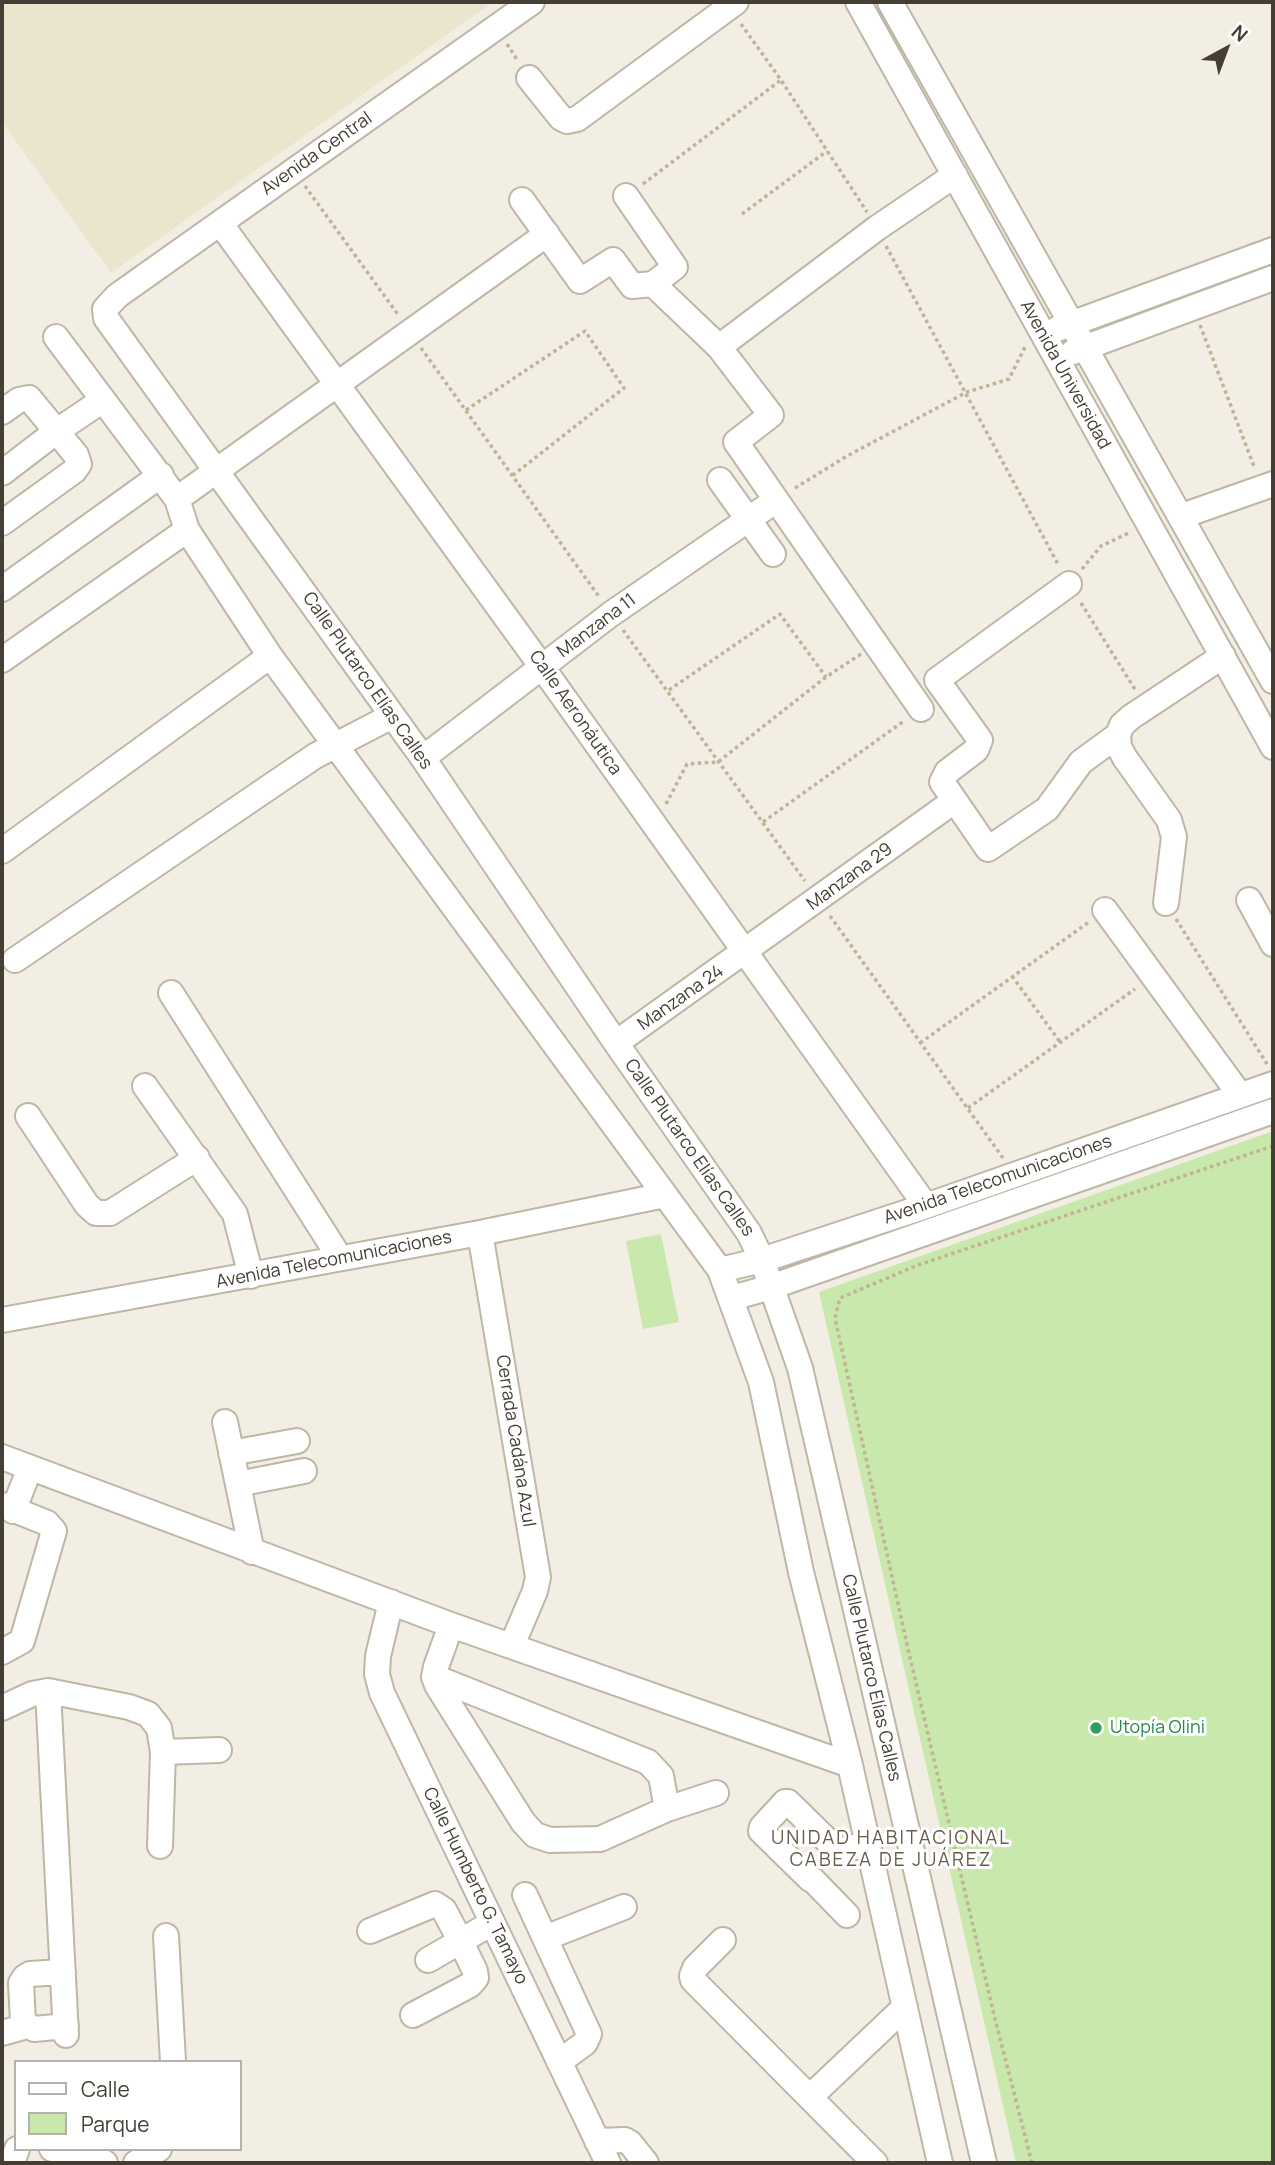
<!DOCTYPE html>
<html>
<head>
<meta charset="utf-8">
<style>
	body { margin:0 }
	#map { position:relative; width:1275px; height:2165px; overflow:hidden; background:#f2eee4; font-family:Manrope,sans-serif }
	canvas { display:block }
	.frame { position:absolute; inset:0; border:4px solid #443e34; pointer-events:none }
	.legend { position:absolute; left:14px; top:2060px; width:228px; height:91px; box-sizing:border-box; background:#fff; border:2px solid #b4b2ae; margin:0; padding:9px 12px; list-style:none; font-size:21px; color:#443e34 }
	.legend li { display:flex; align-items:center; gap:14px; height:35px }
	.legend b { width:35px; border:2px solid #b4b2ae }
	.north { position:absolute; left:1191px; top:14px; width:70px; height:70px; -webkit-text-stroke:5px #fff; paint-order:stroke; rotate:41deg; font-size:19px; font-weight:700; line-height:28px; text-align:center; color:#443e34 }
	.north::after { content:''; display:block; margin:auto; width:24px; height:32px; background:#443e34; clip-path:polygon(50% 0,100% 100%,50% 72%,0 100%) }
</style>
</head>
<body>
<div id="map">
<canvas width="1275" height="2165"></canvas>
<div class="frame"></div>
<ul class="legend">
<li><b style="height:9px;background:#fff"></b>Calle</li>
<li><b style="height:19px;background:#c9e8ab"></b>Parque</li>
</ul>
<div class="north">N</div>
</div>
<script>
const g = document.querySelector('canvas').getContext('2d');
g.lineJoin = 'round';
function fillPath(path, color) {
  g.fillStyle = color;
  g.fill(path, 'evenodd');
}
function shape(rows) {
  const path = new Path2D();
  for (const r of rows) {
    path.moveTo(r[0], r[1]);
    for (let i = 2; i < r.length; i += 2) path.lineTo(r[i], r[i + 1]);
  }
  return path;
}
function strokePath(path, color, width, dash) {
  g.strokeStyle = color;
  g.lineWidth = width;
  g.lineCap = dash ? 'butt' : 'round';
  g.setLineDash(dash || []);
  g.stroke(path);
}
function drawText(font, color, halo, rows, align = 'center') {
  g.font = font + ' Manrope,sans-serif';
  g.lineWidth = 6;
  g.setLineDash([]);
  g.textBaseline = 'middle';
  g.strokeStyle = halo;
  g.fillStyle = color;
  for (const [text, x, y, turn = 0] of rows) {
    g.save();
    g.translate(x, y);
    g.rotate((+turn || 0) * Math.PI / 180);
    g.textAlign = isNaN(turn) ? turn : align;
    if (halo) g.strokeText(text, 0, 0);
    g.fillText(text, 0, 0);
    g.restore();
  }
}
fillPath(shape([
	[2,2,493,2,111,273,2,122]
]), '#ece5cd');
fillPath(shape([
	[1273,1131,1273,2163,1016,2163,819,1292],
	[661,1234,679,1322,643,1329,626,1241]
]), '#c9e8ab');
const minor = shape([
	[532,2,117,296,105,309,106,318,423,758,616,1043,749,1233,762,1260,800,1368,984,2163],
	[858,2,1273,747],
	[890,2,1273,681],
	[529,78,561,118,567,121,577,119,736,2],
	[626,196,675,267,653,284],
	[522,200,580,281,613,260,632,286,653,284,719,347,771,415,736,442,921,709],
	[220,223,542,667,926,1206],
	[1057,329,1273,250],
	[56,337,177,499,187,530,270,656,720,1270,761,1382,801,1572,850,1765,940,2163],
	[719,347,877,228,955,175],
	[1073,352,1273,278],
	[2,412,19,400,29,398,76,455,79,464,74,471,2,523],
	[2,473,57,431,103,400],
	[720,480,773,554],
	[177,499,547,234],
	[1182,516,1273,484],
	[1069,584,937,680,980,740,976,750,947,772,942,782,988,849,1047,809,1081,762,1118,735],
	[2,589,161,475],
	[2,660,187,530],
	[423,758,611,614,775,501],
	[2,851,270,656],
	[1249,900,1273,944],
	[1166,903,1174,837,1169,820,1125,758,1119,747,1118,735,1122,725,1131,717,1223,656],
	[1105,910,1240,1095],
	[15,960,315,756,392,716],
	[171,993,340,1258],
	[616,1043,954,801],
	[145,1086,235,1214,251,1276],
	[28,1116,87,1205,96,1213,110,1213,197,1158],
	[480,1233,538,1577,535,1591,512,1645],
	[720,1270,762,1260,926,1206,1273,1084],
	[732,1298,771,1287,1273,1111],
	[2,1320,480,1233,665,1195],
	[225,1422,252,1552],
	[231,1453,297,1441],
	[2,1457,451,1625,850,1765],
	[238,1484,304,1471],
	[2,1505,47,1523,54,1531,22,1641,2,1652],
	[13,1511,30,1468],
	[391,1602,378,1656,377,1674,382,1693,608,2163],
	[451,1625,436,1667,434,1677,437,1685,523,1822,535,1835,550,1840,600,1839,667,1809,716,1793],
	[434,1677,648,1762,661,1776,667,1809],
	[48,1691,66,2035],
	[2,1708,32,1694,48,1691,129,1707,148,1714,159,1728,163,1752,160,1846],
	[163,1752,219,1750],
	[525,1895,589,2034,585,2043,559,2062],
	[847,1915,813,1880,810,1879,761,1831,762,1827,785,1802,788,1802,838,1851,868,1844],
	[370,1931,435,1904,444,1910,461,1942,475,1971,476,1978,470,1985,413,2015],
	[166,1936,173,2062],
	[545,1938,624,1907],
	[723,1940,695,1968,692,1976,693,1980,875,2163],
	[428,1960,492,1923],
	[63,1972,30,1974,25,1977,21,1983,23,2022,34,2029,66,2026],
	[2,2033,27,2026],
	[810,2097,905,2007],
	[597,2141,625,2140,630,2143,646,2163],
	[52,2149,97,2157,105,2163],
	[12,2163,17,2149],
	[136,2163,159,2149]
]);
strokePath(minor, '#beb7a6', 28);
strokePath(shape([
	[741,24,781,80,867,212],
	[507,44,518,61],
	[643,184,781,80],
	[305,186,399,316],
	[742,214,827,151],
	[886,246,1059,566],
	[1200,325,1255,469],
	[421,348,600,598],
	[466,410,585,331,624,388,512,476],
	[795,488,847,456,967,392,1009,379,1026,345],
	[1082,569,1101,546,1131,532],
	[1081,603,1136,691],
	[623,630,805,881],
	[669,690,780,614,826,677],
	[666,804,687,764,718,762,826,677,861,654],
	[763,822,904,721],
	[830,916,1003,1158],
	[1176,919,1267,1064],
	[1012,976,1060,1042],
	[920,1043,1089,922],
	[968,1108,1135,989],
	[1032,2163,994,2015,908,1649,835,1318,840,1298,918,1265,1273,1146]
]), '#c0b397', 3.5, [3.5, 3.5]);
strokePath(minor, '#fff', 24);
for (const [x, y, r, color] of [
	[1096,1728,7,"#2e9e5b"]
]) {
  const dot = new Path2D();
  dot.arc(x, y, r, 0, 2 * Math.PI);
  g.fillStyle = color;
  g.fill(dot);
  strokePath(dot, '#fff', 2.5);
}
drawText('18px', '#443e34', '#fff', [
	["Avenida Central",317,154,-35],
	["Avenida Universidad",1065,375,61],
	["Manzana 11",597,626,-37],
	["Calle Plutarco Elías Calles",367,681,55],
	["Calle Aeronáutica",575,713,55],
	["Manzana 29",850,877,-36],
	["Manzana 24",681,998,-35],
	["Calle Plutarco Elías Calles",689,1148,55],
	["Avenida Telecomunicaciones",998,1180,-19],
	["Avenida Telecomunicaciones",334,1260,-11],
	["Cerrada Cadána Azul",515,1441,81],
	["Calle Plutarco Elías Calles",871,1678,77],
	["Calle Humberto G. Tamayo",475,1886,64]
]);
drawText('18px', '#27864d', '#fff', [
	["Utopía Olini",1110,1728]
], 'left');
g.letterSpacing = '2px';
drawText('19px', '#675d4b', '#fff', [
	["UNIDAD HABITACIONAL",891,1839],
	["CABEZA DE JUÁREZ",891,1861]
]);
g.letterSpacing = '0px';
</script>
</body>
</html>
